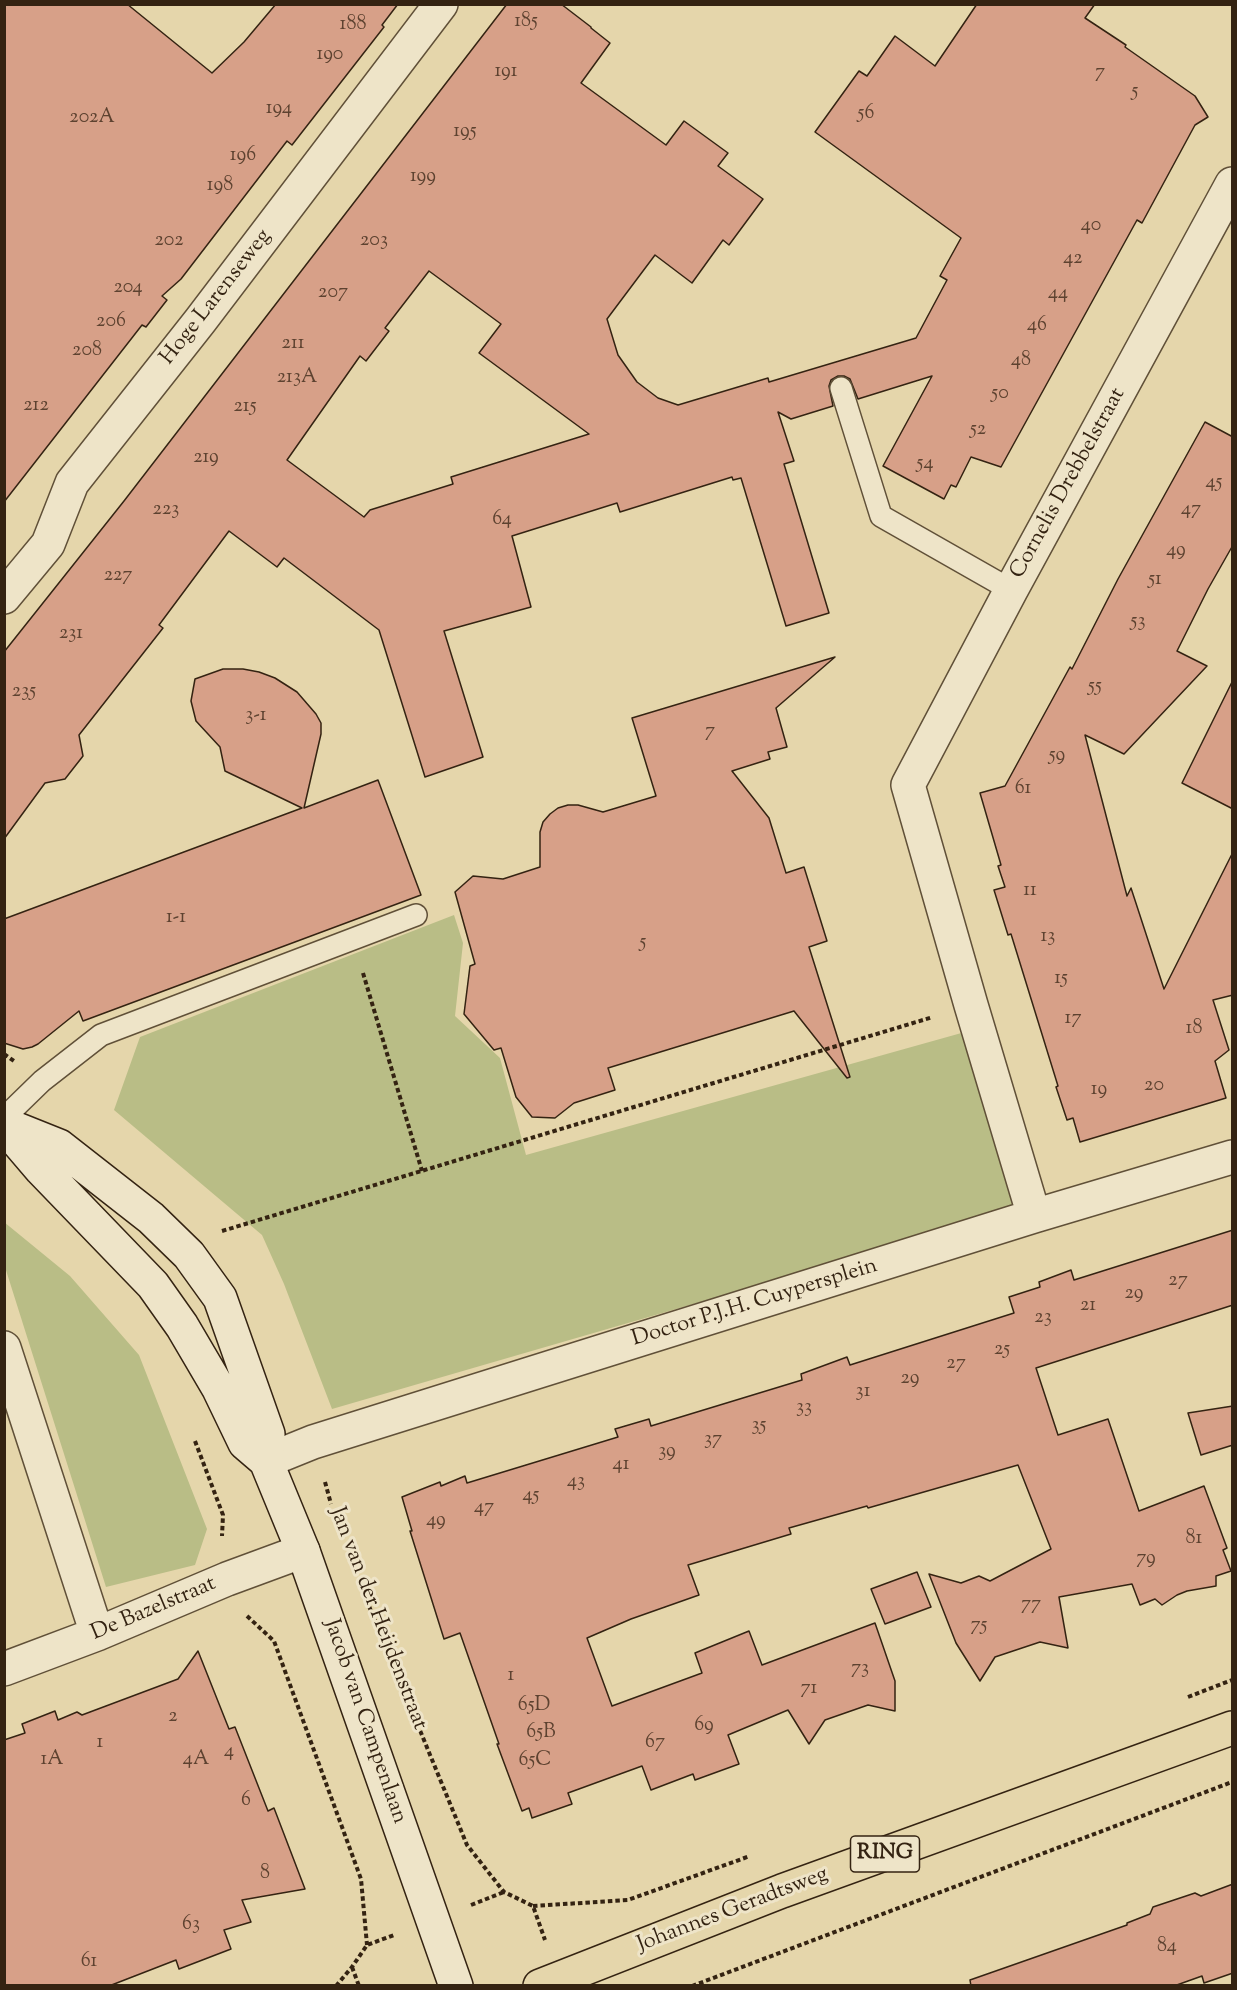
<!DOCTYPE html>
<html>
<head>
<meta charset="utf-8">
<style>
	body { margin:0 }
	#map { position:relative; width:1237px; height:1990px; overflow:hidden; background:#e5d6ab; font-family:"Sorts Mill Goudy",serif }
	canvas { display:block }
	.frame { position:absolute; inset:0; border:6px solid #342312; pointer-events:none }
</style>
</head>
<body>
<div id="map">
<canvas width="1237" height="1990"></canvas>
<div class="frame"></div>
</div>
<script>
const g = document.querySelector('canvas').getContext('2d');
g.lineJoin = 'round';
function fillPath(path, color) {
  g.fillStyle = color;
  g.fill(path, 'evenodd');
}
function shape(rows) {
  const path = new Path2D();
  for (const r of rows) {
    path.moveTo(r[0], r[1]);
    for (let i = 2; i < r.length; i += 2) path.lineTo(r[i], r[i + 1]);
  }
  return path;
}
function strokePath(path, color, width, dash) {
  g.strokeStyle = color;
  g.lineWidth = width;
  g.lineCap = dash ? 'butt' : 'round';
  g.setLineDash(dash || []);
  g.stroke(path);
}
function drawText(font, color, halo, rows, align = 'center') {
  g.font = font + ' "Sorts Mill Goudy",serif';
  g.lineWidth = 6;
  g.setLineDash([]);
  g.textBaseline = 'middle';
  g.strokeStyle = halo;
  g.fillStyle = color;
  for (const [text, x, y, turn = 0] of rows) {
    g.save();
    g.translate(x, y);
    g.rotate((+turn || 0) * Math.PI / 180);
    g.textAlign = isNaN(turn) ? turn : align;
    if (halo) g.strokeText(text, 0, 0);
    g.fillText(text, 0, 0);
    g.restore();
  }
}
fillPath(shape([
	[454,915,463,943,455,1016,500,1058,526,1155,965,1032,1017,1210,332,1409,284,1284,262,1235,114,1110,140,1037],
	[4,1222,70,1276,139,1355,207,1529,195,1565,106,1587,5,1267]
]), '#b9bd86');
const building = shape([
	[4,4,127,4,212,73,244,42,276,4,398,4,382,25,384,27,292,145,287,141,181,279,162,296,167,300,146,327,142,325,4,502,4,4],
	[507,4,561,4,591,27,591,28,610,43,581,83,666,145,684,121,728,153,718,166,763,199,729,245,723,240,692,283,655,255,607,319,618,355,637,382,658,398,678,405,768,378,769,382,916,338,947,280,940,276,961,238,815,132,859,71,867,76,895,36,935,66,977,4,1095,4,1085,18,1126,45,1125,47,1195,96,1208,117,1195,125,1142,223,1137,220,1001,467,971,457,956,487,951,485,944,499,883,466,932,376,858,399,850,379,844,376,838,376,831,380,829,386,833,406,791,419,778,412,794,461,784,464,829,613,786,626,741,478,733,480,732,477,620,512,617,503,512,536,531,607,444,631,483,757,425,777,379,630,284,558,277,567,229,531,159,625,163,628,79,735,83,756,65,779,45,783,4,839,4,652,124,501,507,4],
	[429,271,501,324,479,353,589,434,451,477,453,484,370,510,364,517,287,460,360,356,366,361,389,331,385,328,429,271],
	[1205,422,1233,437,1233,545,1208,589,1177,651,1207,666,1124,754,1085,735,1127,896,1131,888,1164,989,1233,852,1233,995,1213,1000,1229,1050,1215,1061,1226,1098,1080,1142,1073,1118,1067,1120,1056,1087,1058,1086,1011,934,1008,935,994,890,1005,887,998,866,1001,865,980,793,1005,786,1070,667,1072,669,1118,579,1205,422],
	[835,657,776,708,787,747,768,752,770,759,732,771,769,818,786,873,804,867,827,941,809,947,850,1077,847,1078,794,1011,608,1068,615,1090,574,1103,555,1118,532,1117,516,1097,501,1048,494,1050,464,1014,470,966,475,964,455,892,473,876,503,879,540,867,540,832,543,822,550,814,558,808,568,805,578,805,603,812,656,796,632,718,835,657],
	[223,669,243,669,259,672,275,678,297,692,316,714,321,723,321,734,304,808,378,780,421,895,83,1021,79,1011,38,1044,32,1047,23,1049,4,1043,4,919,302,808,225,771,220,747,196,721,191,701,195,679,223,669],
	[1233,680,1233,809,1182,783,1233,680],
	[1233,1230,1233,1305,1036,1368,1058,1435,1108,1419,1139,1511,1204,1486,1227,1548,1223,1550,1231,1571,1216,1576,1216,1586,1187,1591,1177,1595,1162,1605,1155,1599,1140,1605,1132,1584,1059,1597,1068,1648,1040,1642,995,1657,980,1681,956,1643,929,1574,961,1583,979,1576,990,1581,1051,1549,1018,1465,868,1508,867,1506,789,1528,791,1534,688,1565,699,1595,631,1619,587,1638,612,1706,702,1673,695,1653,749,1631,762,1665,875,1623,895,1681,895,1711,868,1705,825,1720,809,1744,788,1710,728,1735,739,1764,695,1780,693,1774,651,1790,642,1766,568,1793,572,1804,532,1818,529,1808,522,1811,497,1744,499,1744,460,1633,444,1639,410,1531,412,1531,402,1497,440,1482,441,1486,465,1476,467,1483,618,1437,615,1429,649,1419,651,1426,802,1380,801,1374,847,1357,850,1365,1014,1313,1009,1297,1040,1287,1039,1282,1071,1270,1074,1280,1233,1230],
	[1233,1406,1233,1445,1201,1455,1188,1413,1233,1406],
	[917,1572,931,1607,885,1624,871,1589,917,1572],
	[198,1651,229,1729,235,1727,268,1811,274,1808,305,1889,242,1900,251,1922,224,1930,231,1949,179,1969,176,1960,109,1986,4,1986,4,1740,25,1733,22,1724,55,1711,58,1720,77,1712,82,1715,178,1679,198,1651],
	[1233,1884,1233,1973,1204,1983,1202,1976,1174,1986,971,1986,970,1980,1127,1925,1127,1923,1150,1914,1153,1907,1195,1893,1201,1896,1233,1884]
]);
fillPath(building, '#d7a088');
strokePath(building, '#342312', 1.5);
const lane = shape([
	[841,388,881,516,1011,590],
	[4,1118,42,1081,101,1035,416,915]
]);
const street = shape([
	[4,597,48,544,72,483,200,321,441,4],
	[1034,1216,971,1005,908,785,1011,590,1232,184],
	[4,1348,97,1634],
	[266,1461,313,1442,638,1340,1034,1216,1232,1157],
	[4,1669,97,1634,227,1579,303,1551]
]);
const secondary = shape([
	[4,1124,59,1146,151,1218,189,1255,220,1298,268,1434,266,1461,303,1551,456,1986],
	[6,1128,41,1169,153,1285,182,1326,219,1389,245,1443,266,1461]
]);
const primary = shape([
	[540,1986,782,1891,1232,1728]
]);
strokePath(lane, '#605038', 24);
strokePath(street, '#605038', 36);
strokePath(secondary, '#342312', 36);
strokePath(primary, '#342312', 36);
strokePath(shape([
	[363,973,422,1171],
	[4,1054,14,1061],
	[222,1231,933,1017],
	[195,1441,223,1515,222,1536],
	[325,1482,331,1504],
	[369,1606,467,1845,504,1892,533,1906,545,1940],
	[247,1616,274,1641,361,1879,367,1945],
	[1188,1697,1232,1680],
	[471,1905,504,1892],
	[533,1906,628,1900,750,1856],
	[352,1967,359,1986],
	[336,1986,352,1967,367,1945,394,1935],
	[692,1986,1232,1782]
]), '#342312', 4, [4.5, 3]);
strokePath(lane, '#eee4c8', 21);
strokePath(street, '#eee4c8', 33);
strokePath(secondary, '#eee4c8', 33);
strokePath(primary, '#e5d6ab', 33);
drawText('20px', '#5d4230', null, [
	["185",526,23],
	["188",353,26],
	["190",330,56],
	["191",506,73],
	["7",1100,74],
	["5",1135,93],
	["194",279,110],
	["56",866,115],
	["202A",92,119],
	["195",465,133],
	["196",243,157],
	["199",423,178],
	["198",220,187],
	["40",1091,227],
	["202",169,242],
	["203",374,242],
	["42",1073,260],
	["204",128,289],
	["207",333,294],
	["44",1058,295],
	["206",111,323],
	["46",1037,327],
	["211",293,345],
	["208",87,352],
	["48",1021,362],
	["213A",297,379],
	["50",1000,395],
	["212",36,407],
	["215",245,408],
	["52",978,431],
	["219",206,459],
	["54",925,465],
	["45",1214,484],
	["223",166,511],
	["47",1191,511],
	["64",502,521],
	["49",1176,552],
	["227",118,577],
	["51",1155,581],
	["53",1138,623],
	["231",71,635],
	["55",1095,688],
	["235",24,693],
	["3-1",256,717],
	["7",710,733],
	["59",1057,757],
	["61",1023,790],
	["11",1030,892],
	["1-1",176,919],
	["13",1048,938],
	["5",643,944],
	["15",1061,980],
	["17",1073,1020],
	["18",1194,1030],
	["20",1154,1087],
	["19",1099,1091],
	["27",1178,1282],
	["29",1134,1295],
	["21",1088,1307],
	["23",1043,1319],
	["25",1002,1351],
	["27",956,1365],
	["29",910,1380],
	["31",863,1393],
	["33",804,1409],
	["35",759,1427],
	["37",713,1441],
	["39",667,1453],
	["41",621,1466],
	["43",576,1483],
	["45",531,1497],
	["47",484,1509],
	["49",436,1522],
	["81",1194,1540],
	["79",1146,1560],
	["77",1031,1606],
	["75",979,1627],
	["73",860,1670],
	["1",511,1677],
	["71",809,1690],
	["65D",534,1707],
	["2",173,1718],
	["69",704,1727],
	["65B",541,1734],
	["1",100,1744],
	["67",655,1744],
	["4",229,1753],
	["1A",52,1761],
	["4A",196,1761],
	["65C",535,1762],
	["6",246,1802],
	["8",265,1875],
	["63",191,1926],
	["84",1167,1948],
	["61",89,1963]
]);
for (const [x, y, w] of [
	[885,1854,69]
]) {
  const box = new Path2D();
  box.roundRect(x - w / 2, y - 18, w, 36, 4.5);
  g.fillStyle = '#eee4c8';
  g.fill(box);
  strokePath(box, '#342312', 1.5);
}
drawText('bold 21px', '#342312', null, [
	["RING",885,1854]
]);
drawText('22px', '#342312', '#eee4c8', [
	["Hoge Larenseweg",217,298,-52],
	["Cornelis Drebbelstraat",1069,484,-61],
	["Doctor P.J.H. Cuypersplein",755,1304,-17],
	["De Bazelstraat",154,1610,-23],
	["Jan van der Heijdenstraat",377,1619,69],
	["Jacob van Campenlaan",364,1722,71],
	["Johannes Geradtsweg",733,1911,-21]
]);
</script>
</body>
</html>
